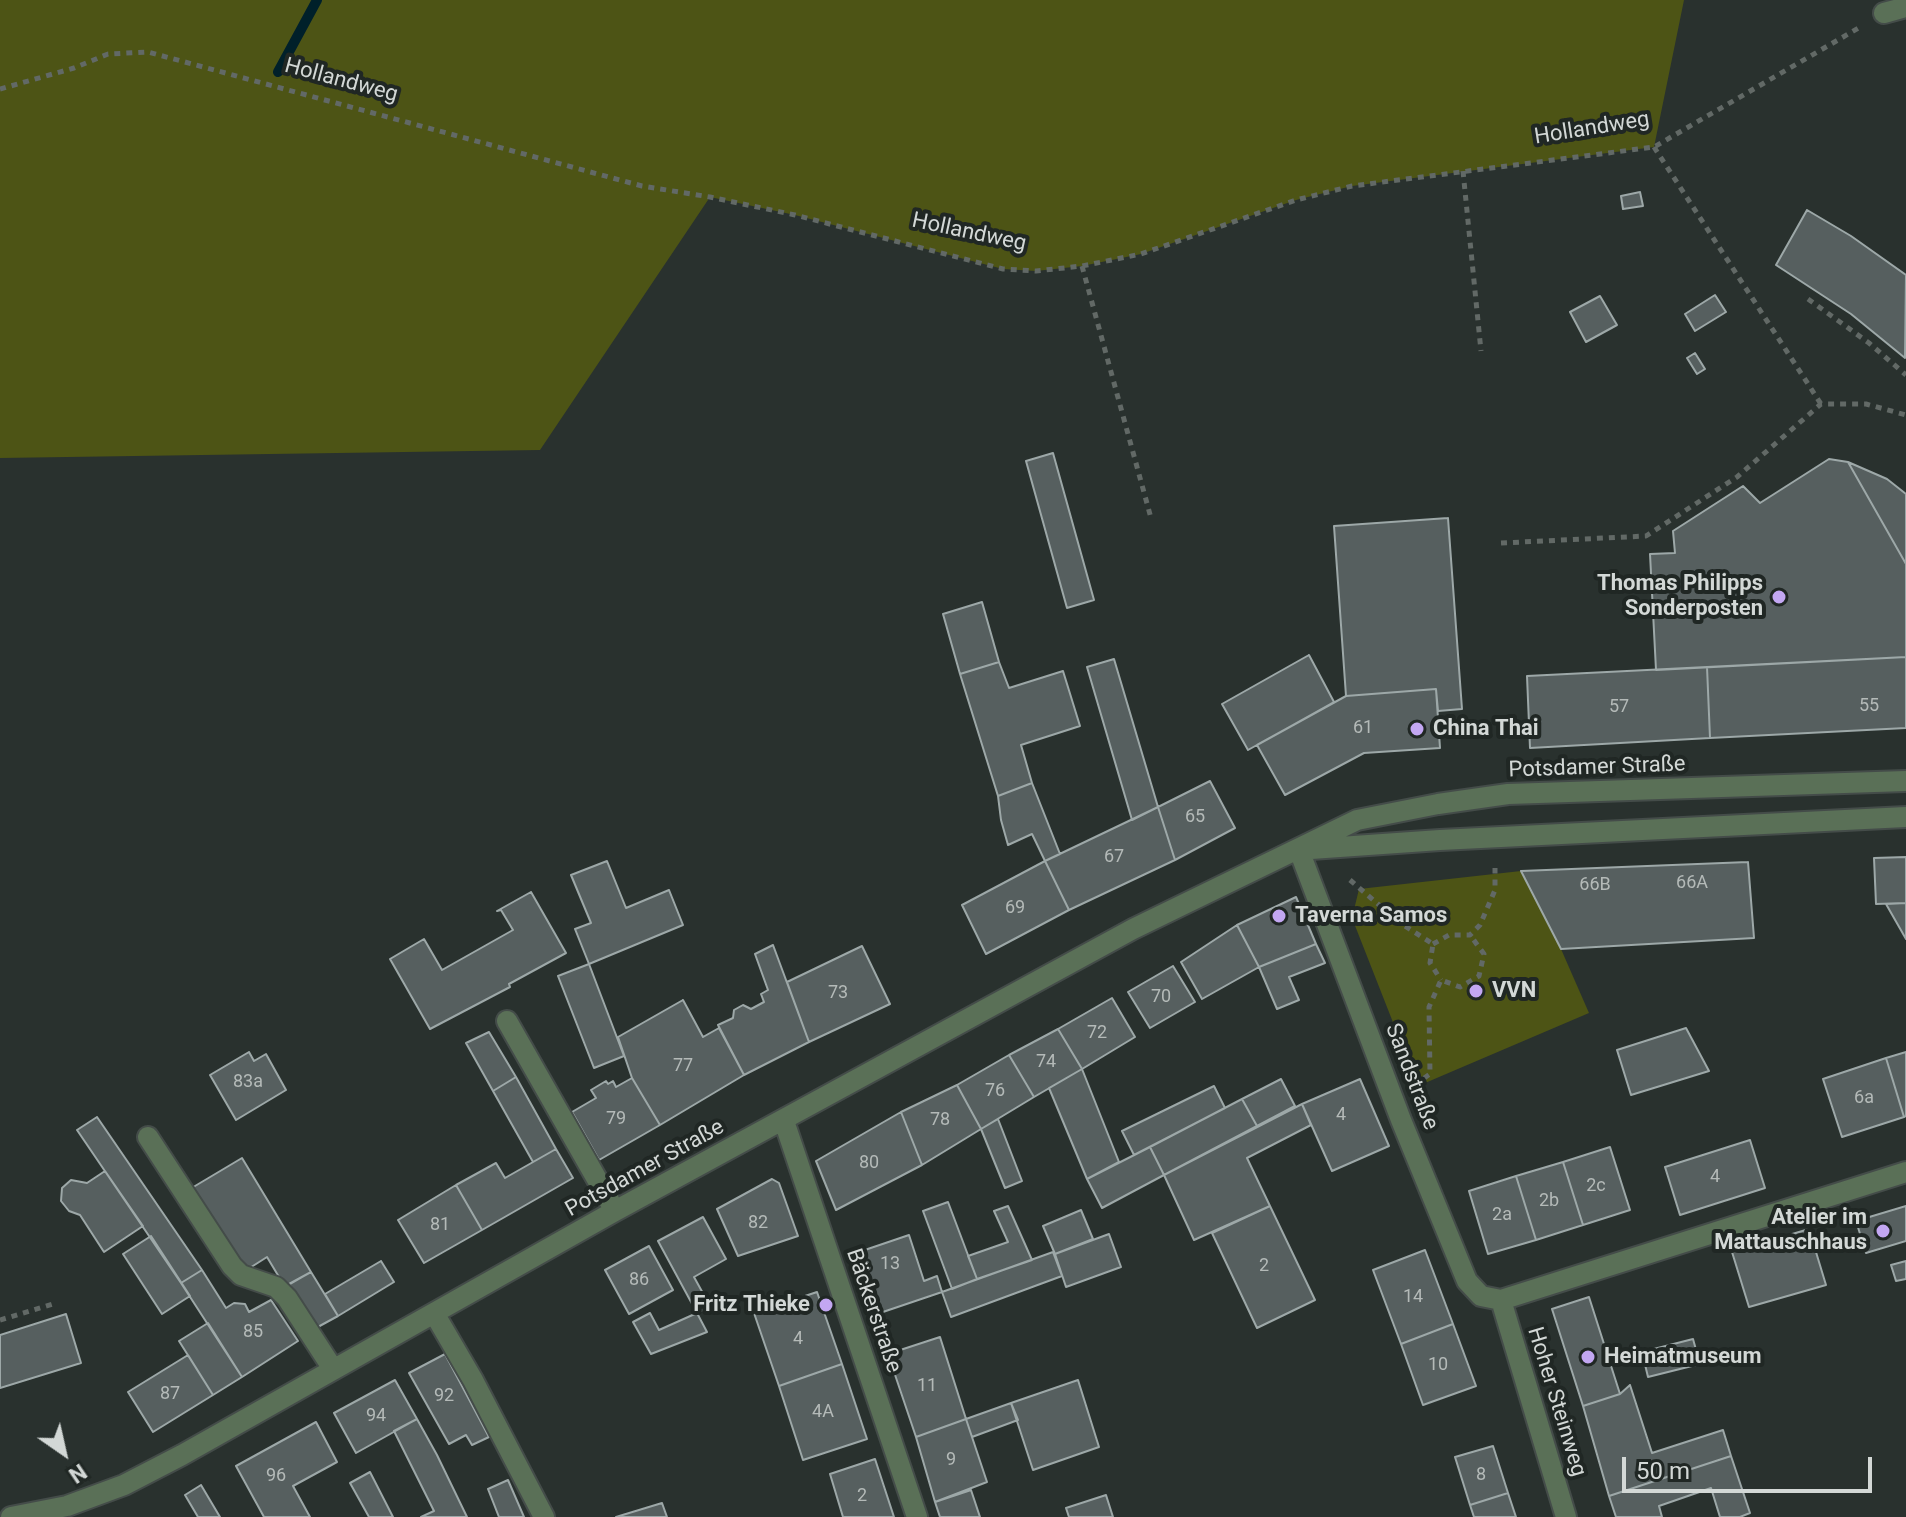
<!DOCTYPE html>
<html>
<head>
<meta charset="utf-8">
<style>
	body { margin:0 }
	#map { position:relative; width:1906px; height:1517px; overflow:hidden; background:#29312e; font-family:Roboto,sans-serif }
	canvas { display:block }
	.north { position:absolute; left:24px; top:1413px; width:80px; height:80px; -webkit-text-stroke:6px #202724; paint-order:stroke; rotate:146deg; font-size:22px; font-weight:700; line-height:32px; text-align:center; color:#d3d8d6 }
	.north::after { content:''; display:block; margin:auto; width:28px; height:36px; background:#d3d8d6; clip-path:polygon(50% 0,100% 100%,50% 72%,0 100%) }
	.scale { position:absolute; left:1622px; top:1457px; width:250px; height:36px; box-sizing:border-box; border:4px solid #d3d8d6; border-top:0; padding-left:10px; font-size:24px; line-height:28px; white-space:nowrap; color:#d3d8d6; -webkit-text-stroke:6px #202724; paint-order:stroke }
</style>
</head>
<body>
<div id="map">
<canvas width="1906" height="1517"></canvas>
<div class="north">N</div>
<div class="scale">50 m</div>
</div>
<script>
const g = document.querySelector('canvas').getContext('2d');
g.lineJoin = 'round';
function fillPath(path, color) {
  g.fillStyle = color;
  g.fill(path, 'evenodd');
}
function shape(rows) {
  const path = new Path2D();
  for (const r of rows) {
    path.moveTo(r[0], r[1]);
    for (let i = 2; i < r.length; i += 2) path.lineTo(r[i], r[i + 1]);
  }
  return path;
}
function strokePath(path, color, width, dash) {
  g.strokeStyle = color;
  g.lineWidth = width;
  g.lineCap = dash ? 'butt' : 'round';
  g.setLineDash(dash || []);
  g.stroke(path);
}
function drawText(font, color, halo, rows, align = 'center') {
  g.font = font + ' Roboto,sans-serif';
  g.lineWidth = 8;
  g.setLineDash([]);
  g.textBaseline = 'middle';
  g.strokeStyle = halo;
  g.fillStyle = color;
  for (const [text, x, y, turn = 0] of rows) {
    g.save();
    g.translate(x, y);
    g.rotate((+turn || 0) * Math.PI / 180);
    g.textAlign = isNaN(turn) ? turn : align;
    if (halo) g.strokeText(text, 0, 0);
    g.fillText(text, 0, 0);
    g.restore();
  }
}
fillPath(shape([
	[0,0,1684,0,1654,147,1352,186,1296,200,1141,254,1082,266,1036,271,1003,269,795,215,710,197,540,450,0,458],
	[1521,871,1561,949,1589,1013,1418,1086,1352,918,1359,889]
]), '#4d5415');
strokePath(shape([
	[278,72,317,0]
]), '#00202a', 10);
const building = shape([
	[1640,192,1643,206,1623,209,1621,196,1640,192],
	[1807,210,1851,236,1906,275,1905,358,1851,314,1776,265,1807,210],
	[1715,295,1726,312,1695,331,1685,314,1715,295],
	[1600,296,1617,325,1586,342,1570,312,1600,296],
	[1695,353,1705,369,1697,374,1687,358,1695,353],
	[1053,453,1094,600,1067,608,1026,461,1053,453],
	[1829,459,1848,462,1906,564,1906,657,1656,670,1650,554,1675,553,1673,531,1743,486,1760,503,1829,459],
	[1848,462,1887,479,1906,494,1906,564,1848,462],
	[1448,518,1462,709,1438,711,1436,689,1346,696,1334,526,1448,518],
	[982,602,999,662,960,674,943,614,982,602],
	[1309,655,1334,702,1248,750,1222,704,1309,655],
	[1906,657,1906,728,1710,738,1707,667,1906,657],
	[1114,659,1158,807,1132,820,1087,667,1114,659],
	[999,662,1009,688,1063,671,1080,726,1021,745,1032,783,998,796,960,674,999,662],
	[1707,667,1710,738,1530,748,1527,676,1707,667],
	[1436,689,1440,748,1364,753,1285,795,1257,745,1346,696,1436,689],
	[1210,781,1235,828,1175,860,1158,807,1210,781],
	[1032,783,1060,854,1045,861,1032,834,1008,845,1001,820,998,796,1032,783],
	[1158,807,1175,860,1069,910,1045,861,1158,807],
	[1906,857,1906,903,1876,904,1874,858,1906,857],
	[607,861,626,908,669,890,683,925,589,964,575,929,591,923,571,875,607,861],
	[1045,861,1069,910,986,954,962,905,1045,861],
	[1748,862,1754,938,1561,949,1521,871,1748,862],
	[531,892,566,953,509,984,510,987,430,1029,390,959,424,939,442,970,513,930,501,910,497,911,531,892],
	[1296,897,1316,944,1259,967,1237,925,1296,897],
	[1906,903,1906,939,1886,904,1906,903],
	[1237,925,1259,967,1202,999,1181,962,1237,925],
	[1316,944,1325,963,1289,977,1299,1000,1277,1009,1259,967,1316,944],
	[773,945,809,1042,744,1075,718,1025,733,1018,734,1010,743,1005,751,1009,764,1002,761,994,768,990,755,954,773,945],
	[862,946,890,1004,809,1042,787,982,862,946],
	[589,964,624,1056,594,1068,558,976,589,964],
	[1173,966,1195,1002,1150,1028,1128,992,1173,966],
	[1112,998,1135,1037,1082,1069,1058,1029,1112,998],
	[683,1000,703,1037,719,1028,744,1075,660,1125,632,1078,618,1037,683,1000],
	[1686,1028,1709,1071,1631,1095,1617,1050,1686,1028],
	[1058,1029,1082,1069,1034,1097,1009,1055,1058,1029],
	[489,1032,516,1077,493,1091,466,1043,489,1032],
	[249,1052,254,1061,266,1054,286,1090,236,1120,210,1075,249,1052],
	[1906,1052,1906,1116,1904,1117,1886,1058,1906,1052],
	[1009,1055,1034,1097,981,1129,957,1085,1009,1055],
	[1886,1058,1904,1117,1842,1137,1823,1079,1886,1058],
	[1082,1069,1119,1162,1087,1179,1049,1088,1082,1069],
	[516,1077,556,1149,533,1162,493,1091,516,1077],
	[632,1078,660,1125,599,1160,572,1112,596,1098,591,1090,606,1081,608,1084,613,1081,616,1087,632,1078],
	[1281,1079,1295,1106,1257,1126,1242,1099,1281,1079],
	[1360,1079,1389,1146,1332,1171,1302,1104,1360,1079],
	[957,1085,981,1129,922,1165,901,1112,957,1085],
	[1214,1086,1225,1108,1134,1155,1122,1131,1214,1086],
	[1242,1099,1257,1126,1164,1175,1150,1147,1242,1099],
	[1302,1104,1311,1125,1247,1158,1270,1206,1194,1240,1164,1175,1302,1104],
	[901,1112,922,1165,836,1210,816,1161,901,1112],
	[97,1117,202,1270,181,1283,77,1130,97,1117],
	[998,1119,1022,1181,1005,1188,981,1129,998,1119],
	[1750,1140,1765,1188,1680,1215,1665,1167,1750,1140],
	[1150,1147,1164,1175,1102,1208,1087,1179,1150,1147],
	[1610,1147,1630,1210,1583,1225,1563,1162,1610,1147],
	[556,1149,573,1178,482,1230,456,1185,496,1163,505,1178,556,1149],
	[242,1158,311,1272,285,1287,267,1257,245,1271,190,1189,242,1158],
	[1563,1162,1583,1225,1536,1240,1516,1176,1563,1162],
	[105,1171,143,1226,104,1252,80,1215,69,1211,61,1201,62,1188,71,1180,87,1183,105,1171],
	[1516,1176,1536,1240,1488,1254,1469,1191,1516,1176],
	[772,1179,779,1183,798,1236,738,1256,717,1209,772,1179],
	[456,1185,482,1230,424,1263,398,1220,456,1185],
	[948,1202,977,1279,952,1289,923,1211,948,1202],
	[1008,1206,1032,1260,977,1279,968,1256,1008,1242,994,1211,1008,1206],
	[1270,1206,1315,1300,1257,1328,1212,1233,1270,1206],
	[1906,1206,1906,1241,1866,1253,1856,1221,1906,1206],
	[1081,1210,1093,1239,1055,1254,1043,1226,1081,1210],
	[703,1217,726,1259,694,1277,710,1306,697,1313,658,1241,703,1217],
	[1809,1229,1826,1285,1749,1307,1732,1252,1809,1229],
	[1109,1234,1121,1267,1066,1287,1055,1254,1109,1234],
	[909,1235,924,1281,937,1276,942,1292,877,1314,856,1253,909,1235],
	[151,1236,190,1296,162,1314,123,1254,151,1236],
	[649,1246,673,1290,629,1314,605,1270,649,1246],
	[1425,1250,1453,1324,1401,1344,1373,1270,1425,1250],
	[1053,1252,1062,1276,951,1317,942,1292,1053,1252],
	[381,1261,394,1282,338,1316,325,1294,381,1261],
	[1906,1261,1906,1279,1896,1281,1891,1265,1906,1261],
	[202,1270,226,1308,234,1303,245,1304,249,1312,271,1300,298,1341,242,1377,181,1283,202,1270],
	[311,1272,338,1316,316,1328,289,1284,311,1272],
	[817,1292,842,1364,779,1386,754,1313,817,1292],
	[1589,1297,1620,1394,1583,1406,1552,1309,1589,1297],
	[650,1313,659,1330,697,1313,707,1332,651,1354,633,1322,650,1313],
	[66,1314,81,1363,0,1388,0,1335,66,1314],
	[208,1323,242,1377,213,1395,179,1341,208,1323],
	[1453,1324,1476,1386,1423,1405,1401,1344,1453,1324],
	[940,1337,966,1419,916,1437,888,1354,940,1337],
	[1693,1339,1700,1364,1648,1377,1642,1352,1693,1339],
	[445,1354,489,1437,472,1445,466,1435,449,1444,409,1373,445,1354],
	[188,1355,213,1395,153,1432,128,1392,188,1355],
	[842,1364,867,1439,803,1460,779,1386,842,1364],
	[395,1380,417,1419,356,1453,334,1413,395,1380],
	[1078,1380,1099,1447,1033,1470,1011,1403,1078,1380],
	[1630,1385,1652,1453,1723,1430,1731,1456,1609,1496,1583,1406,1620,1394,1630,1385],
	[1011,1403,1018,1420,972,1437,966,1419,1011,1403],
	[417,1419,437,1455,467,1517,421,1517,434,1511,394,1431,417,1419],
	[966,1419,987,1482,935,1502,916,1437,966,1419],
	[316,1422,337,1462,293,1486,310,1517,264,1517,236,1466,316,1422],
	[1493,1446,1508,1493,1470,1505,1455,1457,1493,1446],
	[1731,1456,1750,1513,1740,1517,1720,1517,1711,1488,1659,1506,1662,1517,1616,1517,1609,1496,1731,1456],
	[875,1459,894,1517,843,1517,830,1474,875,1459],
	[370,1472,393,1517,369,1517,350,1483,370,1472],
	[508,1480,524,1517,499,1517,488,1489,508,1480],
	[201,1485,220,1517,198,1517,185,1495,201,1485],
	[971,1490,980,1517,940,1517,935,1502,971,1490],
	[1508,1493,1516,1517,1474,1517,1470,1505,1508,1493],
	[1106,1495,1113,1517,1069,1517,1066,1508,1106,1495],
	[662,1503,667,1517,616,1517,662,1503]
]);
fillPath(building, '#565f5f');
strokePath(building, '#9da8a8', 2);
const minor = shape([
	[1884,13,1906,7],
	[1311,849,1440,840,1906,817],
	[1299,850,1401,1120,1467,1281,1481,1296,1501,1300,1906,1172],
	[507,1021,615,1211],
	[784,1121,917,1517],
	[148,1137,232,1266,241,1275,276,1287,287,1298,333,1369],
	[1501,1300,1566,1517],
	[434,1313,473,1380,544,1517],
	[11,1517,67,1506,124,1485,182,1455,615,1211,1133,929,1357,820,1438,804,1508,794,1906,781]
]);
strokePath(minor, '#444c49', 24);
strokePath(shape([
	[0,89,74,68,108,54,148,52,642,186,710,197,795,215,1003,269,1036,271,1082,266,1141,254,1296,200,1352,186,1654,147,1862,26],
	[1654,147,1821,404],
	[1463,171,1481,351],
	[1082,266,1151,518],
	[1808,299,1869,343,1906,375],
	[1501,543,1646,536,1737,477,1821,404,1866,404,1906,415],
	[1350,880,1400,923,1433,944,1430,963,1441,980],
	[1433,944,1449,935,1470,935,1480,925,1495,890,1495,868],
	[1414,1085,1430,1074,1429,1007,1441,980,1460,987,1479,976,1484,954,1470,935],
	[0,1320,53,1304]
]), '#626966', 5, [6, 6]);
strokePath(minor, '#5a7057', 20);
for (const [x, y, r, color] of [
	[1779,597,8,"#c3a7f2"],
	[1417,729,8,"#c3a7f2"],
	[1279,916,8,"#c3a7f2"],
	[1476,991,8,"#c3a7f2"],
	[1883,1231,8,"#c3a7f2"],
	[826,1305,8,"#c3a7f2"],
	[1588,1357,8,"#c3a7f2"]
]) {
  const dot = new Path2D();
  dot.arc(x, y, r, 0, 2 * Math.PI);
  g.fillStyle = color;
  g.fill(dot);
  strokePath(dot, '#202724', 3);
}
drawText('18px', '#b4bab8', null, [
	["55",1869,706],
	["57",1619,707],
	["61",1363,728],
	["65",1195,817],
	["67",1114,857],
	["66A",1692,883],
	["66B",1595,885],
	["69",1015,908],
	["73",838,993],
	["70",1161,997],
	["72",1097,1033],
	["74",1046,1062],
	["77",683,1066],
	["83a",248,1082],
	["76",995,1091],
	["6a",1864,1098],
	["4",1341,1115],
	["79",616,1119],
	["78",940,1120],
	["80",869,1163],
	["4",1715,1177],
	["2c",1596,1186],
	["2b",1549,1201],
	["2a",1502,1215],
	["82",758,1223],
	["81",440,1225],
	["13",890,1264],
	["2",1264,1266],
	["86",639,1280],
	["14",1413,1297],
	["85",253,1332],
	["4",798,1339],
	["10",1438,1365],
	["11",927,1386],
	["87",170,1394],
	["92",444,1396],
	["4A",823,1412],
	["94",376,1416],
	["9",951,1460],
	["8",1481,1475],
	["96",276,1476],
	["2",862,1496]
]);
drawText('22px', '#d3d8d6', '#202724', [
	["Hollandweg",341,81,15],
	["Hollandweg",1592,129,-9],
	["Hollandweg",969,233,12],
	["Potsdamer Straße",1597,768,-2],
	["Sandstraße",1411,1077,69],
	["Potsdamer Straße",645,1169,-29],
	["Bäckerstraße",873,1311,71],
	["Hoher Steinweg",1556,1402,73]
]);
drawText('bold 22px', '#d3d8d6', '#202724', [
	["Thomas Philipps",1763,584,"right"],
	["Sonderposten",1763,609,"right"],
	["China Thai",1433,729],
	["Taverna Samos",1295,916],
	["VVN",1492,991],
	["Atelier im",1867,1218,"right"],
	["Mattauschhaus",1867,1243,"right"],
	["Fritz Thieke",810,1305,"right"],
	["Heimatmuseum",1604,1357]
], 'left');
</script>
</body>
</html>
